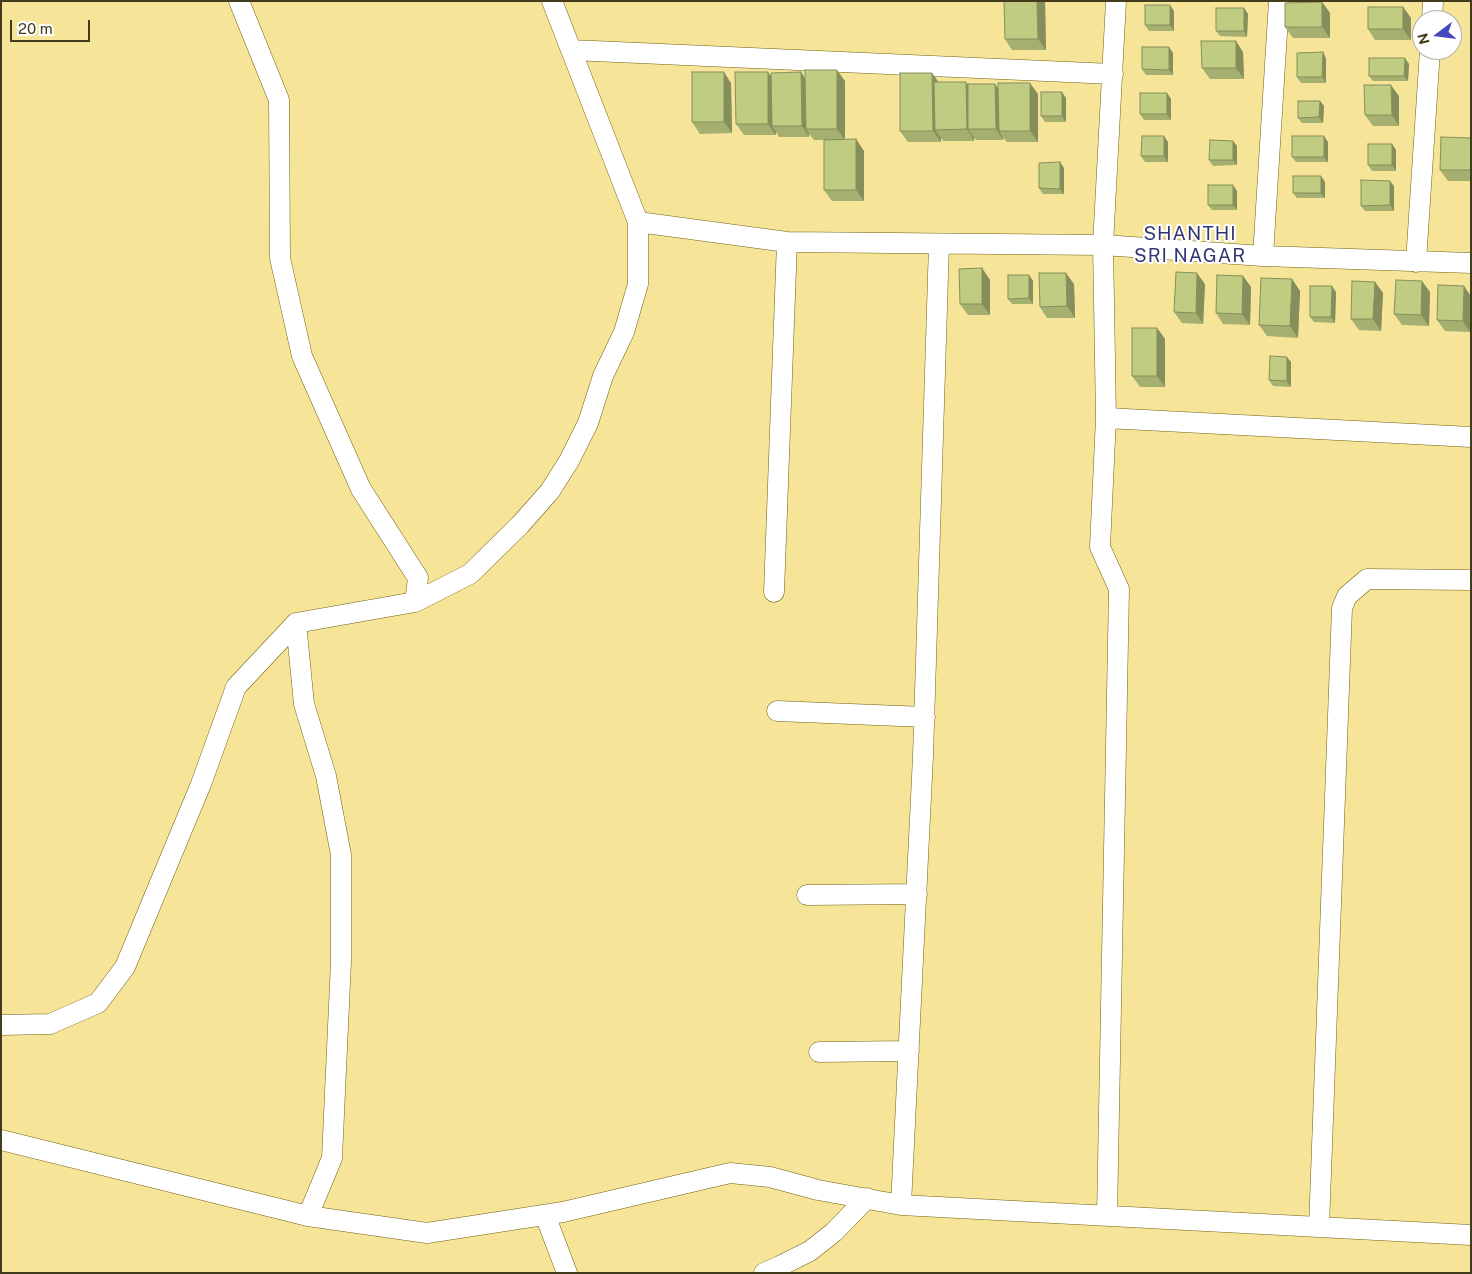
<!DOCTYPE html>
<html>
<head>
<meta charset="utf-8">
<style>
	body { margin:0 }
	#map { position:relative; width:1472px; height:1274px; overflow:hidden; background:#f6e499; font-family:"Public Sans",sans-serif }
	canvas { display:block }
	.frame { position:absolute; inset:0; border:2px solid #423b1c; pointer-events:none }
	.north { position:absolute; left:1412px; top:10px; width:50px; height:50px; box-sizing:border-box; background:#fff; border:1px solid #b3b1a4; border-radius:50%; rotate:255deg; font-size:14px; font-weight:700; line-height:20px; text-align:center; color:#423b1c }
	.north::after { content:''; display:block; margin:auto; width:18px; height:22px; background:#4546bb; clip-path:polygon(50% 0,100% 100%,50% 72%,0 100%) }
	.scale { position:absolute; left:10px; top:20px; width:80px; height:22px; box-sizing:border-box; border:2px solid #423b1c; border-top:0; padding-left:6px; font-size:15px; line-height:18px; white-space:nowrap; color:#423b1c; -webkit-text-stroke:4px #fff; paint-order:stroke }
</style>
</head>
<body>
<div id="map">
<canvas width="1472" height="1274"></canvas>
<div class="frame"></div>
<div class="north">N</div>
<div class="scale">20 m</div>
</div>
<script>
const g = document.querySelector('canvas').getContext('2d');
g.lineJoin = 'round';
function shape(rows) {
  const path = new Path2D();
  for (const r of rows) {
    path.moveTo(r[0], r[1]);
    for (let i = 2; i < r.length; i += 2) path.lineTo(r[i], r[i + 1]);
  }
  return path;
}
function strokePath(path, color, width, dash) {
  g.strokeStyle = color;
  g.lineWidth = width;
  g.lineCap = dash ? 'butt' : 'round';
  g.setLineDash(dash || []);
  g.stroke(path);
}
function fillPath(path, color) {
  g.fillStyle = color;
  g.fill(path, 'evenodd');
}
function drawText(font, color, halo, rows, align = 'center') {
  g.font = font + ' "Public Sans",sans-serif';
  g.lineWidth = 4;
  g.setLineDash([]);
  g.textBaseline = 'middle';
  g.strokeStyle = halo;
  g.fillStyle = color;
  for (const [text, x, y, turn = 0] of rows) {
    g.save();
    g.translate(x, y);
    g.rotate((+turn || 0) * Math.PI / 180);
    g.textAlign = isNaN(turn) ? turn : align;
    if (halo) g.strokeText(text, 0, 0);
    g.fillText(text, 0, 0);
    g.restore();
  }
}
const street = shape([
	[239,1,279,100,280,258,302,356,361,489,418,578,415,602,470,574,520,525,550,491,569,461,588,423,603,376,624,332,638,284,638,222],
	[552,1,638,222,787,242,1103,245,1263,256,1471,263],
	[1432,20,1433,1],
	[571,50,1113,74],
	[939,244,923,756,901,1205,1471,1235],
	[1263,256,1279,1],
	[1416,262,1430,50],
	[1106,418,1471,437],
	[774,592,787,242],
	[296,623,304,704,326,776,341,855,341,961,332,1158,308,1216],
	[777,711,925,717],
	[807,895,917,894],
	[1,1025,50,1024,98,1003,125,967,201,784,236,687,296,623,415,602],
	[819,1052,909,1051],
	[1,1140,308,1216,427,1233,563,1212,730,1173,770,1177,818,1190,901,1205],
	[545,1215,567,1273],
	[1107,1216,1119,589,1100,547,1106,418,1103,245,1116,1],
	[1319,1227,1342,608,1347,596,1367,579,1471,580],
	[764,1273,780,1266,810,1251,834,1232,867,1198]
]);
strokePath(street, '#72620e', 21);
strokePath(street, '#fff', 20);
fillPath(shape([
	[1004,1,1045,1,1046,50,1012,50,1005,39],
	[1322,2,1330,13,1330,38,1293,38,1285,27],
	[1403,7,1411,18,1411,40,1375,40,1368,29],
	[1244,8,1248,14,1247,37,1220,36,1216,31],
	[1174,11,1174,31,1149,31,1145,25],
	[1243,52,1244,79,1210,79,1202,68],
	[1173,53,1173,75,1146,75,1142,69],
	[1326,58,1326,83,1301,83,1297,77],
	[1409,64,1408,81,1373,81,1369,76],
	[801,72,805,78,845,81,845,139,864,151,864,201,832,201,824,190,824,140,814,140,809,134,809,137,779,137,776,132,776,135,744,135,736,124,771,76],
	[939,82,968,85,995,84,998,89,1038,94,1038,142,1007,142,1003,138,1003,140,976,140,974,138,974,141,943,141,941,138,941,142,908,142,900,131],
	[731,83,732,133,700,134,692,122],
	[1167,93,1171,99,1171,120,1144,120,1140,114],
	[1399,96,1399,126,1373,126,1365,115],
	[1066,98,1066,122,1045,122,1041,116],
	[1320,101,1324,106,1323,123,1302,123,1298,118],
	[1471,138,1471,181,1448,181,1440,170],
	[1233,141,1237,146,1237,165,1213,166,1209,160],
	[1168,142,1168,162,1145,162,1141,156],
	[1328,142,1328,162,1296,162,1292,157],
	[1392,144,1396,150,1396,171,1372,171,1368,165],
	[1064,168,1064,194,1043,194,1039,188],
	[1325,182,1325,198,1297,198,1293,193],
	[1394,186,1394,211,1365,211,1361,206],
	[1237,191,1237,210,1212,210,1208,205],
	[982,268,990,280,990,315,968,315,960,304],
	[1029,275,1033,281,1033,304,1012,304,1008,299],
	[1243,276,1251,287,1250,325,1223,324,1216,313],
	[1292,279,1300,291,1298,338,1267,336,1259,325],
	[1375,282,1383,293,1381,331,1359,330,1351,319],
	[1074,284,1075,318,1047,318,1040,307],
	[1205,284,1203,324,1182,323,1174,312],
	[1336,292,1335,323,1314,322,1310,317],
	[1430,292,1429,326,1402,325,1394,314],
	[1471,296,1470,332,1445,331,1437,320],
	[1157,328,1165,339,1165,387,1140,387,1132,376],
	[1291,362,1291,387,1273,386,1269,380]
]), '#a4af70');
fillPath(shape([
	[1037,1,1045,1,1046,50,1038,39],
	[1322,2,1330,13,1330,38,1322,27],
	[1170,5,1174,11,1174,31,1170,25],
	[1403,7,1411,18,1411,40,1403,29],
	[1244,8,1248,14,1247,37,1244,31],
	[1236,41,1243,52,1244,79,1236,68],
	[1169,47,1173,53,1173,75,1169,70],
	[1323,52,1326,58,1326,83,1322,77],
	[1405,58,1409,64,1408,81,1404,76],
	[837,70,845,81,845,140,837,129],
	[724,72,731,83,732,133,724,122],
	[768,72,776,83,772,126,776,132,776,135,768,124],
	[801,72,809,84,806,129,809,134,809,137,802,126],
	[932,73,940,84,935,130,941,138,941,142,933,131],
	[966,82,974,93,968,129,974,138,974,141,967,129],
	[1030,83,1038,94,1038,142,1030,131],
	[995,84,1003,95,999,131,1003,138,1003,140,996,129],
	[1391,85,1399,96,1399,126,1392,115],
	[1062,92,1066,98,1066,122,1062,116],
	[1167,93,1171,99,1171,120,1167,114],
	[1320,101,1324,106,1323,123,1319,117],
	[1164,136,1168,142,1168,162,1164,156],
	[1324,136,1328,142,1328,162,1324,157],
	[856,139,864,151,864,201,856,190],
	[1233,141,1237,146,1237,165,1233,160],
	[1392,144,1396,150,1396,171,1392,165],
	[1060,162,1064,168,1064,194,1060,189],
	[1321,176,1325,182,1325,198,1321,193],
	[1390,181,1394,186,1394,211,1390,205],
	[1233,185,1237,191,1237,210,1233,205],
	[982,268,990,280,990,315,982,304],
	[1066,273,1074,284,1075,318,1067,306],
	[1197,273,1205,284,1203,324,1196,313],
	[1029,275,1033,281,1033,304,1029,298],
	[1243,276,1251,287,1250,325,1242,314],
	[1292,279,1300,291,1298,338,1290,326],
	[1422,281,1430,292,1429,326,1421,315],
	[1375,282,1383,293,1381,331,1373,319],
	[1332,286,1336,292,1335,323,1331,317],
	[1464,286,1471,296,1470,332,1463,321],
	[1157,328,1165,339,1165,387,1157,376],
	[1287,357,1291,362,1291,387,1287,381]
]), '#868f5b');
const building = shape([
	[1004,1,1037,1,1038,39,1005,39,1004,1],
	[1322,2,1322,27,1285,27,1285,3,1322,2],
	[1145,5,1170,5,1170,25,1145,25,1145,5],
	[1368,7,1403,7,1403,29,1368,29,1368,7],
	[1216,8,1244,8,1244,31,1216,31,1216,8],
	[1201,41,1236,41,1236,68,1202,68,1201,41],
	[1142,47,1169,47,1169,70,1142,69,1142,47],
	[1323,52,1322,77,1297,77,1297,53,1323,52],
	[1369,58,1405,58,1404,76,1369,76,1369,58],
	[805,70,837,70,837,129,806,129,805,70],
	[692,72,724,72,724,122,692,122,692,72],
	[735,72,768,72,768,124,736,124,735,72],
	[801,72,802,126,772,126,771,73,801,72],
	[900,73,932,73,933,131,900,131,900,73],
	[934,82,966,82,967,129,935,130,934,82],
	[998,83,1030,83,1030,131,999,131,998,83],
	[968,84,995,84,996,129,968,129,968,84],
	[1364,85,1391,85,1392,115,1365,115,1364,85],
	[1041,92,1062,92,1062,116,1041,116,1041,92],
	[1140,93,1167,93,1167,114,1140,114,1140,93],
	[1298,101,1320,101,1319,117,1298,118,1298,101],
	[1142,136,1164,136,1164,156,1141,156,1142,136],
	[1292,136,1324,136,1324,157,1292,157,1292,136],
	[1441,137,1471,138,1471,170,1440,170,1441,137],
	[856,139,856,190,824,190,824,140,856,139],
	[1210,140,1233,141,1233,160,1209,160,1210,140],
	[1368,144,1392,144,1392,165,1368,165,1368,144],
	[1060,162,1060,189,1039,188,1039,163,1060,162],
	[1293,176,1321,176,1321,193,1293,193,1293,176],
	[1361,180,1390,181,1390,205,1361,206,1361,180],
	[1208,185,1233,185,1233,205,1208,205,1208,185],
	[982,268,982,304,960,304,959,269,982,268],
	[1176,272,1197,273,1196,313,1174,312,1176,272],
	[1039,273,1066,273,1067,306,1040,307,1039,273],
	[1008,275,1029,275,1029,298,1008,299,1008,275],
	[1217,275,1243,276,1242,314,1216,313,1217,275],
	[1261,278,1292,279,1290,326,1259,325,1261,278],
	[1396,280,1422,281,1421,315,1394,314,1396,280],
	[1352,281,1375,282,1373,319,1351,319,1352,281],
	[1438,285,1464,286,1463,321,1437,320,1438,285],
	[1310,286,1332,286,1331,317,1310,317,1310,286],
	[1132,328,1157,328,1157,376,1132,376,1132,328],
	[1270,356,1287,357,1287,381,1269,380,1270,356]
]);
fillPath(building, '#bfcc82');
strokePath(building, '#868f5b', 1);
g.letterSpacing = '1px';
drawText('19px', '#313671', '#fff', [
	["SHANTHI",1190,234],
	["SRI NAGAR",1190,256]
]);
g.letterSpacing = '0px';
</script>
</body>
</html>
